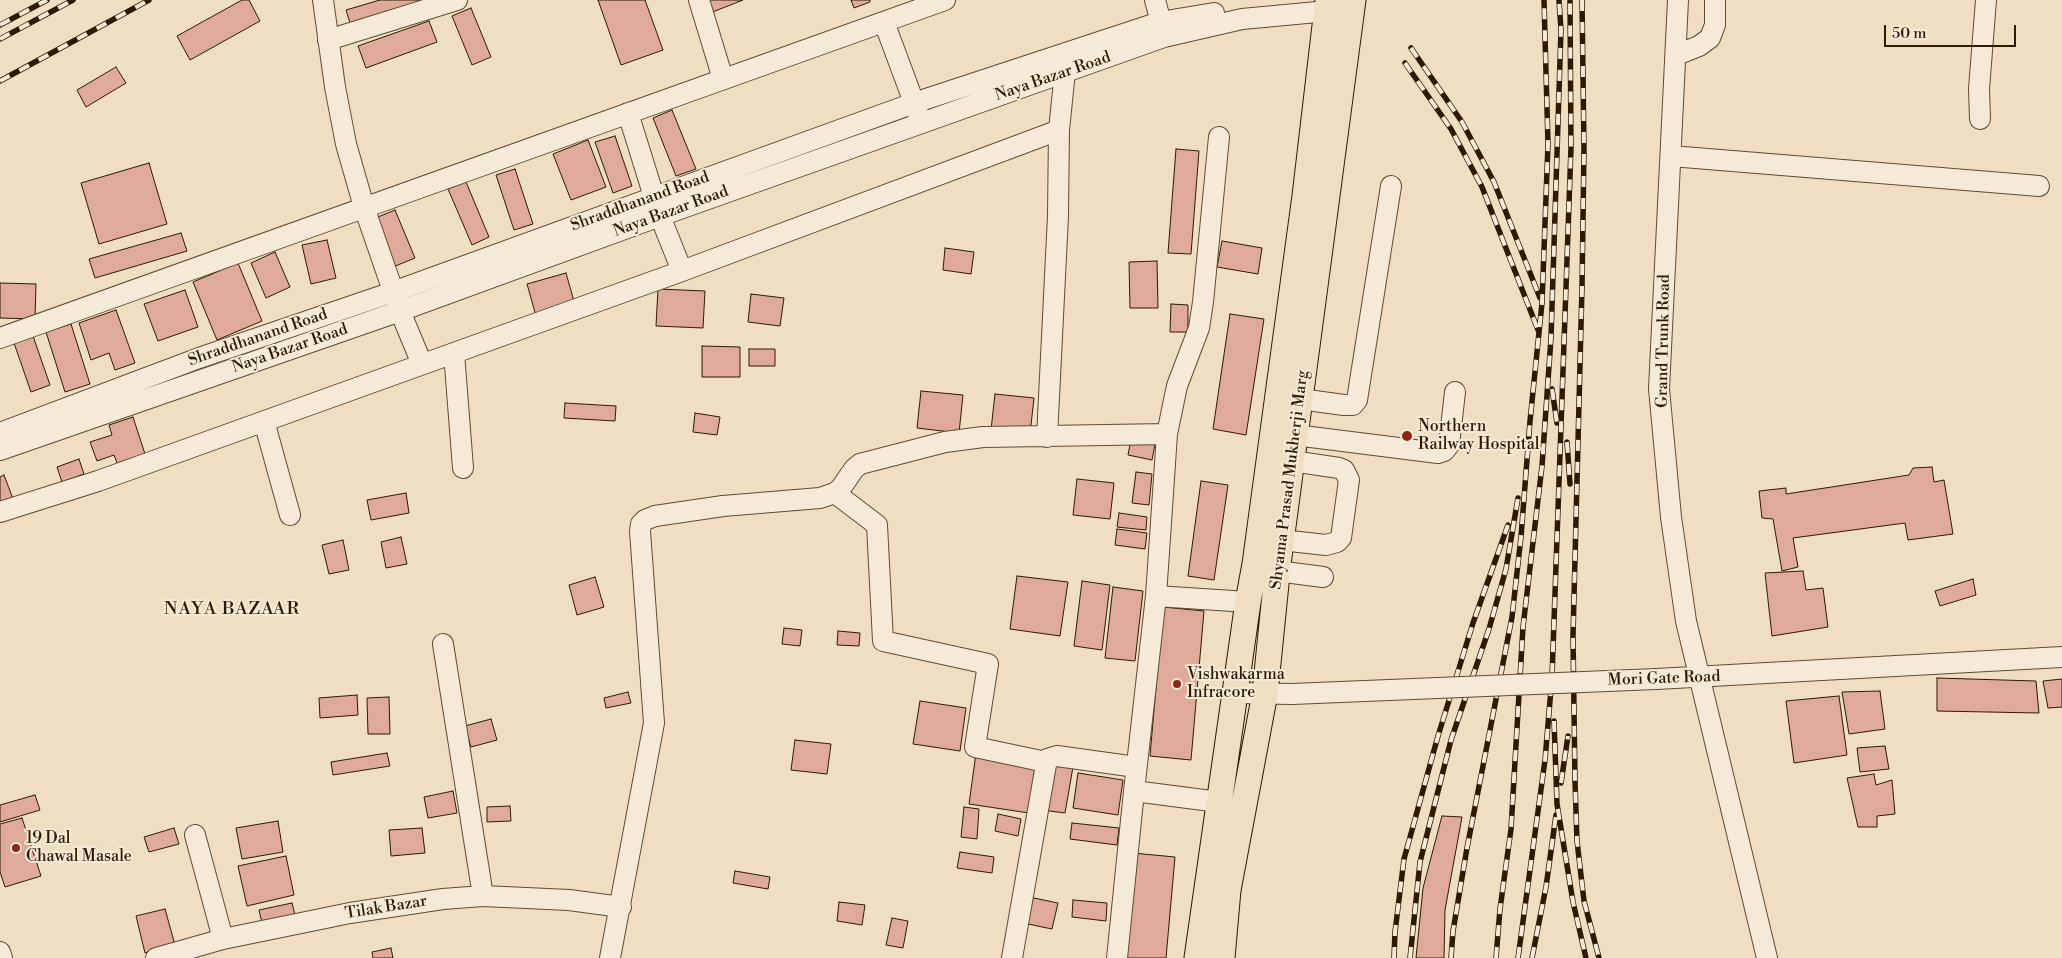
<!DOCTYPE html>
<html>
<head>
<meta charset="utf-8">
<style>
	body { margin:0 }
	#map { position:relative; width:2062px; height:958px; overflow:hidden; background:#f0dec3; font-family:"Libre Bodoni",serif }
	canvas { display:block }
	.scale { position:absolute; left:1884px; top:25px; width:132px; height:22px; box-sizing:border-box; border:2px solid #2d1a01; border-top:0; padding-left:6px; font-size:15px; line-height:18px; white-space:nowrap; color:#2d1a01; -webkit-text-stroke:4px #f5ead8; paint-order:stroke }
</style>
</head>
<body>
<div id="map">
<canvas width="2062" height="958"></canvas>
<div class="scale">50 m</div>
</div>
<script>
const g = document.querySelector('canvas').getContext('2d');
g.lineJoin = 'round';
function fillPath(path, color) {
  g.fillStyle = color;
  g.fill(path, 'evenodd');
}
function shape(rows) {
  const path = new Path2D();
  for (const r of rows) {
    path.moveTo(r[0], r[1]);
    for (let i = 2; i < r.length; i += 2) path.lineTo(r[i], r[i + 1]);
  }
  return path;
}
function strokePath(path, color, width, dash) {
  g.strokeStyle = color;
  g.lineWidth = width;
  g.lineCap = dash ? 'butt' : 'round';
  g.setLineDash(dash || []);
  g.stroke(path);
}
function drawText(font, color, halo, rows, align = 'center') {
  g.font = font + ' "Libre Bodoni",serif';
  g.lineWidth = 4;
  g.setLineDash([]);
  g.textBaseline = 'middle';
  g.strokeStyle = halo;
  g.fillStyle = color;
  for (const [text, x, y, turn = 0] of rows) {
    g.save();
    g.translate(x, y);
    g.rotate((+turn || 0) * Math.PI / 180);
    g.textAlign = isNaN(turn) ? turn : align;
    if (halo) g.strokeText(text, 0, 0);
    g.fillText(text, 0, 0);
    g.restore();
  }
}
const building = shape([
	[242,0,249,0,260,21,190,60,177,36,242,0],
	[380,0,423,0,423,1,350,23,346,10,380,0],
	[598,0,645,0,663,50,621,65,598,0],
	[705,0,743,0,710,13,705,0],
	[851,0,870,0,870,2,854,8,851,0],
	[471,8,491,57,472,65,452,16,471,8],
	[429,21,437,42,366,68,358,46,429,21],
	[116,67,126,83,86,107,77,90,116,67],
	[672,110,696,169,676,176,653,118,672,110],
	[615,136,632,186,613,193,595,142,615,136],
	[588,140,606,187,571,200,553,154,588,140],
	[1176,149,1199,151,1191,254,1168,253,1176,149],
	[149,163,167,224,99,244,81,183,149,163],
	[515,169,533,224,514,230,496,175,515,169],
	[466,182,489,237,472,245,448,189,466,182],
	[395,210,415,258,393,267,373,219,395,210],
	[181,233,187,251,95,278,89,259,181,233],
	[327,240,336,278,311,284,302,245,327,240],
	[1222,241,1262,248,1258,274,1217,267,1222,241],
	[945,248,974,252,971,274,943,270,945,248],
	[275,252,290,287,266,298,251,263,275,252],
	[1157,261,1158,308,1130,308,1129,262,1157,261],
	[238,263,262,321,217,340,193,282,238,263],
	[566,273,575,305,536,316,527,284,566,273],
	[0,283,36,284,35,319,0,318,0,283],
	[658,289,705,291,703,328,656,326,658,289],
	[185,290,198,327,158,341,144,304,185,290],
	[751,294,784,298,780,326,748,322,751,294],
	[1171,304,1188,305,1188,332,1170,332,1171,304],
	[116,310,135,363,115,370,109,353,91,360,79,323,116,310],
	[1230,314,1264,319,1246,435,1213,429,1230,314],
	[71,324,90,384,65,392,46,332,71,324],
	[33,336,50,385,31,392,14,343,33,336],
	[702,346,740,347,740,377,702,377,702,346],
	[749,349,775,349,775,366,749,366,749,349],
	[921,391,963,395,959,433,917,428,921,391],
	[995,394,1034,398,1030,434,991,430,995,394],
	[565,403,616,406,615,421,564,418,565,403],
	[695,413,720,417,717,435,693,432,695,413],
	[133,417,145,454,117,463,114,455,97,461,90,442,112,435,109,425,133,417],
	[1131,439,1155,444,1152,460,1128,455,1131,439],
	[79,459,84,474,62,482,57,467,79,459],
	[1932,467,1934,482,1944,480,1953,534,1908,540,1905,523,1793,538,1798,567,1782,571,1773,519,1762,518,1759,491,1786,488,1786,494,1909,475,1913,468,1932,467],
	[1136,472,1152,474,1149,505,1132,503,1136,472],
	[4,475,13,499,0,504,0,477,4,475],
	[1077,479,1114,483,1110,519,1073,515,1077,479],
	[1201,481,1228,485,1214,580,1188,576,1201,481],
	[406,493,409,513,371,520,367,500,406,493],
	[1119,513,1147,517,1146,530,1117,527,1119,513],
	[1117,529,1147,533,1145,549,1115,545,1117,529],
	[401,537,407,564,386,568,381,542,401,537],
	[343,540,349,570,329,574,322,545,343,540],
	[1803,571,1806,590,1823,588,1828,627,1772,636,1765,573,1803,571],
	[1017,576,1068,582,1060,636,1010,629,1017,576],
	[595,577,604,607,577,615,569,585,595,577],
	[1973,579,1976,595,1940,606,1935,591,1973,579],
	[1082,581,1110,585,1102,650,1074,646,1082,581],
	[1113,587,1143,591,1135,661,1105,658,1113,587],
	[1163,607,1204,611,1191,760,1150,756,1163,607],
	[784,628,802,630,800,646,782,644,784,628],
	[838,631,860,633,859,646,837,645,838,631],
	[1937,678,2036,681,2039,713,1937,711,1937,678],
	[2062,679,2062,707,2048,708,2043,681,2062,679],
	[1880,691,1885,729,1849,734,1842,692,1880,691],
	[628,692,631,703,606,708,604,698,628,692],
	[357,695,358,715,320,718,319,698,357,695],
	[1839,696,1847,755,1794,763,1786,701,1839,696],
	[389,697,390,734,368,734,367,698,389,697],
	[920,701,966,708,960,751,913,744,920,701],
	[491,719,497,740,471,747,465,726,491,719],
	[795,740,831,744,827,774,791,770,795,740],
	[1885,746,1889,769,1860,772,1857,748,1885,746],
	[387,753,390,766,333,775,331,762,387,753],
	[976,753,1037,763,1029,813,969,804,976,753],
	[1053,764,1073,767,1065,813,1042,810,1053,764],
	[1078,773,1123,780,1118,815,1073,808,1078,773],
	[1874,774,1876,785,1892,780,1895,814,1877,816,1877,827,1858,827,1847,778,1874,774],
	[453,791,457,813,428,818,424,797,453,791],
	[35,795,40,810,0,822,0,805,35,795],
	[510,806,511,821,487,822,487,807,510,806],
	[964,807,979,809,977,839,961,837,964,807],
	[998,814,1021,819,1018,836,995,831,998,814],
	[1442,816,1462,817,1445,910,1444,958,1416,958,1423,888,1442,816],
	[22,818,41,876,5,887,0,872,0,824,22,818],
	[278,821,283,852,242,859,236,828,278,821],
	[1072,823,1119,828,1117,845,1070,839,1072,823],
	[174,828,179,844,149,852,144,837,174,828],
	[422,828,425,853,391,856,389,830,422,828],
	[960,852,994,857,992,873,957,868,960,852],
	[1133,853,1175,857,1166,958,1124,958,1133,853],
	[286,856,294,895,247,906,238,866,286,856],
	[735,871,770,877,768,889,733,883,735,871],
	[1029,897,1058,903,1052,929,1023,923,1029,897],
	[1073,900,1107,903,1106,921,1072,917,1073,900],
	[839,902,865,905,862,925,837,921,839,902],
	[292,903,295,915,262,923,259,910,292,903],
	[165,909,175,945,145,953,136,916,165,909],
	[892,918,908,921,903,948,886,945,892,918],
	[391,948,393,958,373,958,372,952,391,948]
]);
fillPath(building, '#dfaa9a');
strokePath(building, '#2d1a01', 1);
const minor = shape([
	[323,0,335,87,346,144,364,207,400,311,422,364],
	[699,0,723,79],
	[1155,0,1164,34],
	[1678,0,1659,389,1671,517,1686,621,1767,958],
	[884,22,919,116],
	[328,40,457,0],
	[1676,53,1684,52,1699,46,1710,38,1715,25,1715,0],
	[628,113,660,216,682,271],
	[1980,119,1979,89,1986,0],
	[1671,156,2039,186],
	[0,338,945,0],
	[454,353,463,468],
	[1300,399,1344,405,1353,405,1357,400,1391,186],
	[264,421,290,515],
	[0,433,199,358,393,292,914,103,1160,22,1214,13],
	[1295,435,1438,453,1444,451,1449,445,1455,392],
	[1047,437,1058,216,1059,130,1065,71],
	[0,450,400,311,660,216,1164,37,1242,19,1328,11,1341,14],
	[835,493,877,525,883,641,988,664,975,747,1046,762],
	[0,512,98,481,682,271,1059,130],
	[1281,540,1326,545,1337,542,1341,538,1349,480,1344,470,1339,468,1292,461],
	[1277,571,1323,577],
	[1156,596,1248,602],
	[443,644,483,896],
	[1656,679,2062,657],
	[1236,693,1292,694],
	[1134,791,1219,802],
	[195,835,223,939],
	[0,952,2,958],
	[156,958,223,939,350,913,443,899,483,896,569,900,621,907],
	[610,958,654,723,640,531,641,524,645,520,655,516,723,506,820,498,835,493,841,488,854,469,860,464,945,442,983,437,1167,434],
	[1012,958,1047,759,1057,756,1136,767],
	[1117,958,1134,791,1156,596,1167,434,1177,386,1199,328,1203,302,1219,137]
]);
const major = shape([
	[1197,958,1248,602,1255,564,1305,196,1328,0],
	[1222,958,1228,890,1265,693,1278,564,1353,0]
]);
strokePath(minor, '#5e4b32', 22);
strokePath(major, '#2d1a01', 27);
strokePath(minor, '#f5ead8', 20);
strokePath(major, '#f0dec3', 25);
const rail = shape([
	[1582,0,1584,149,1582,287,1573,636,1575,781,1577,841,1584,901,1599,958],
	[0,25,47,0],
	[0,39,73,0],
	[1411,48,1462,122,1494,182,1540,298],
	[1405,63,1451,129,1482,187,1538,330],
	[0,81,149,0],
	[1552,389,1557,423],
	[1567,442,1570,484],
	[1554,721,1557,804,1573,902,1586,958],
	[1561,783,1568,736],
	[1394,958,1395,932,1404,859,1438,736,1473,623,1508,525],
	[1410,958,1420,862,1451,740,1489,629,1506,569,1518,498],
	[1451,958,1453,931,1467,848,1512,617,1521,537,1530,421,1542,303,1548,144,1544,0],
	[1496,958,1500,909,1511,829,1523,627,1542,466,1551,338,1561,30,1559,0],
	[1518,958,1545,760,1552,677,1571,148,1570,0],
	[1532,958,1546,887,1556,815]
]);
strokePath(rail, '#2d1a01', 5.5);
strokePath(rail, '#f5ead8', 4, [11]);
const minorBridge = shape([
	[1292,694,1656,679]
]);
strokePath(minorBridge, '#5e4b32', 22, []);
strokePath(minorBridge, '#f5ead8', 20);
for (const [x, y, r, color] of [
	[1407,436,6,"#8f2418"],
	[1177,684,5,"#8f2418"],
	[16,848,5,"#8f2418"]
]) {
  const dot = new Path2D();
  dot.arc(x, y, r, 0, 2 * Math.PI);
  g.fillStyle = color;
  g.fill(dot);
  strokePath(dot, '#f5ead8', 2);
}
drawText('16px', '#2d1a01', '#f5ead8', [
	["Naya Bazar Road",1053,77,-19],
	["Shraddhanand Road",640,202,-20],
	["Naya Bazar Road",671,212,-20],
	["Shraddhanand Road",258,338,-19],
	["Grand Trunk Road",1664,341,-89],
	["Naya Bazar Road",290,349,-19],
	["Shyama Prasad Mukherji Marg",1290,480,-83],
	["Mori Gate Road",1664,679,-2],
	["Tilak Bazar",386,908,-9]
]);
drawText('16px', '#2d1a01', '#f5ead8', [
	["Northern",1418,427],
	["Railway Hospital",1418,445],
	["Vishwakarma",1187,675],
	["Infracore",1187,693],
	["19 Dal",26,839],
	["Chawal Masale",26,857]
], 'left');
g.letterSpacing = '1px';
drawText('18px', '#2d1a01', '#f5ead8', [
	["NAYA BAZAAR",232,610]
]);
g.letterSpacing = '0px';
</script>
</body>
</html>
